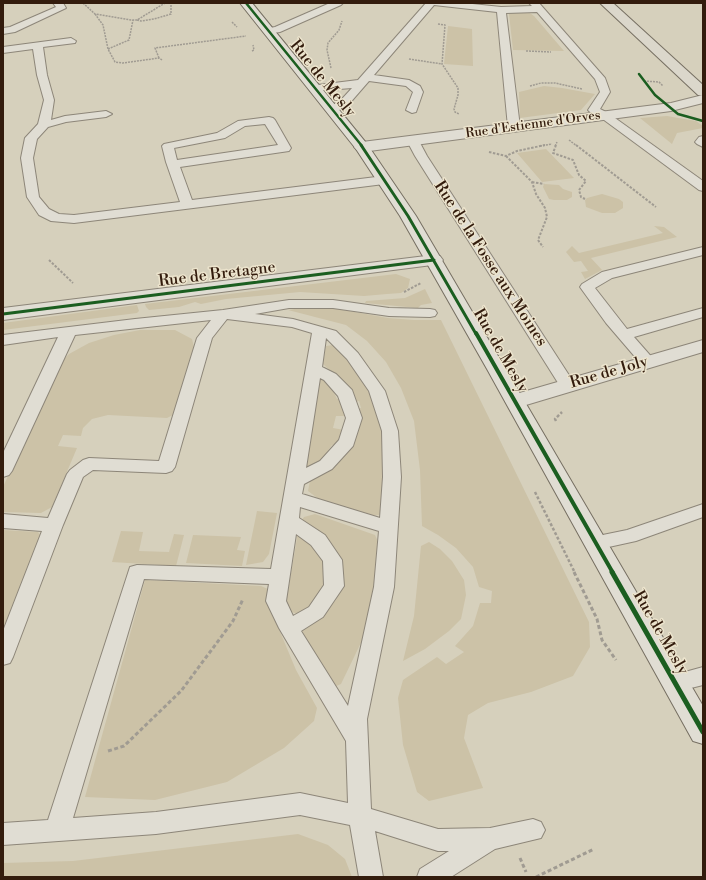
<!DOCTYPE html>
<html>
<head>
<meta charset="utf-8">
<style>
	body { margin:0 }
	#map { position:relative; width:706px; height:880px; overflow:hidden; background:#d6d0bc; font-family:"Libre Bodoni",serif }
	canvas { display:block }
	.frame { position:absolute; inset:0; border:4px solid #331c0d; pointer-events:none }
</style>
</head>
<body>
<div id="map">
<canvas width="706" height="880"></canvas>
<div class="frame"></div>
</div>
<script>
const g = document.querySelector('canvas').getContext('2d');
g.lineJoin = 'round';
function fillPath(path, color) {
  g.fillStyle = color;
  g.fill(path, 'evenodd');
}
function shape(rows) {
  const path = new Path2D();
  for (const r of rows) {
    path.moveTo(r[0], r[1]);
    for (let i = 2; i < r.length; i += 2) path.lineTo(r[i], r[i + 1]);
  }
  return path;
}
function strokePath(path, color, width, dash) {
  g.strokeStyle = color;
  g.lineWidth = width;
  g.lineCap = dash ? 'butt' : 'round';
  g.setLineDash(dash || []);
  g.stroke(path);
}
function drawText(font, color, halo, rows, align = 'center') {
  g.font = font + ' "Libre Bodoni",serif';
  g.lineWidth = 3;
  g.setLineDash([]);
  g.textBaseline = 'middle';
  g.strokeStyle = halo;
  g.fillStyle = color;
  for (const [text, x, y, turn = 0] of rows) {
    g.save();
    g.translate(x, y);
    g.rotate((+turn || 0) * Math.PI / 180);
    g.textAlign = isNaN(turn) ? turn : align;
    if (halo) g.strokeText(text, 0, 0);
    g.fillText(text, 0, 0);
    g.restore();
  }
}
fillPath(shape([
	[527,11,534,16,564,51,513,50,509,14,513,12],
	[448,26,472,29,473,66,444,64],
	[544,86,562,88,595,94,581,110,520,118,519,92],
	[667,116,696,121,703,126,703,128,677,133,672,144,640,118],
	[546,149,574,178,542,182,517,153],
	[544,184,559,185,563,189,572,192,572,197,567,200,554,200,549,199,543,187],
	[602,194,619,199,623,202,623,208,615,213,602,213,586,207,585,200,587,198],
	[654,226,664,227,677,237,591,258,602,270,585,279,581,272,588,271,581,261,574,262,566,252,572,246,579,253,663,233],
	[396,274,410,279,408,288,401,293,387,294,364,296,300,292,226,299,201,304,195,302,179,307,149,310,146,307,145,304],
	[425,289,432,303,421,305,418,308,365,303,366,301,405,298],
	[137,305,139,311,137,313,3,330,3,323],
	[308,307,338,309,388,318,414,320,441,320,589,622,590,647,573,676,531,692,488,703,468,715,464,738,483,788,429,801,417,792,403,745,398,698,403,680,437,657,446,664,464,652,455,646,473,626,480,603,491,603,492,591,479,587,473,567,456,548,438,535,422,526,420,470,414,421,401,388,386,362,367,341,346,325,288,310],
	[140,330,175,330,192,339,195,351,173,415,167,418,108,415,92,419,83,428,81,436,63,435,58,446,77,448,52,507,41,513,3,512,3,487,57,366,69,354,89,343,114,335],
	[333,345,346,359,360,377,374,402,382,432,386,508,379,515,367,516,320,500,308,491,310,481,337,461,357,409,361,408,359,401,356,402,338,378,323,364,326,346],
	[320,378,325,378,340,392,334,393,337,399,345,398,348,416,336,416,333,428,344,430,338,447,332,445,327,452,331,455,306,471],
	[257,511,277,513,269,554,263,562,246,565],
	[315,514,375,535,381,548,370,624,341,684,334,687,327,683,300,626,320,617,336,600,341,579,302,520,304,517],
	[3,530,38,532,44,539,3,644],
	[121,531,143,532,139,551,169,552,174,534,184,535,176,566,112,562],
	[298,532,316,542,326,561,328,582,306,618,285,609],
	[193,535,241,537,237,550,245,551,242,566,186,563],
	[429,542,440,549,452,561,464,580,466,595,461,619,449,631,425,649,403,661,414,616,421,546],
	[145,580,261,586,268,589,281,634,296,670,317,708,314,721,284,748,227,782,155,800,85,797],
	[298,834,328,845,345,859,352,877,3,877,3,863,73,861]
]), '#ccc2a7');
const lane = shape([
	[53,3,63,3,66,8,15,32,3,34,3,28,10,27,56,7,53,3],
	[330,3,343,3,341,5,280,32,268,34,263,31,265,29,275,27,330,3],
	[426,3,463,3,501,7,532,6,529,3,539,3,605,78,610,92,600,109,608,113,703,181,703,191,699,190,600,117,590,112,588,110,600,92,595,79,537,12,506,13,520,127,518,129,514,130,510,129,508,127,497,12,434,5,374,75,409,80,420,86,423,92,416,112,412,113,406,110,413,92,406,86,369,81,349,104,336,112,328,112,326,110,328,108,341,100,352,88,314,91,309,88,310,86,358,80,426,3],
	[71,38,76,41,75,43,43,47,47,75,54,100,51,120,65,116,106,111,112,114,106,117,66,122,48,127,37,139,33,158,39,197,49,209,59,214,74,215,180,202,166,162,162,146,164,144,217,133,238,121,269,117,273,118,275,120,291,148,289,151,180,167,192,200,384,176,388,177,390,180,388,183,384,184,74,223,51,221,39,215,27,197,21,158,25,138,38,124,44,100,37,75,33,49,3,53,3,47,71,38],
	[265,124,278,145,177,160,174,148,225,138,245,126,265,124],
	[703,136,703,147,697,144,695,142,699,137,703,136],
	[413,137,417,139,419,141,427,156,576,386,574,390,568,391,562,390,560,386,415,156,407,141,409,139,413,137],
	[703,247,703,255,612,278,595,288,627,329,703,308,703,317,634,337,656,362,654,365,648,367,642,365,606,323,580,287,582,284,602,272,703,247],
	[289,300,333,300,389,308,430,309,435,310,437,313,435,316,430,317,389,316,333,308,289,308,255,314,293,319,336,331,358,353,385,391,398,431,401,477,394,587,367,719,371,809,438,829,490,828,533,819,541,822,545,830,541,838,495,849,451,877,417,877,420,869,449,851,438,851,375,831,383,877,359,877,350,825,300,815,156,834,3,845,3,823,48,820,130,567,137,565,271,569,312,333,292,327,227,319,212,338,175,467,172,471,166,473,93,470,83,477,63,525,13,657,10,663,3,665,3,631,42,531,3,528,3,514,48,518,67,474,70,470,83,460,89,458,159,461,197,338,211,320,75,335,12,471,9,475,3,477,3,453,58,337,3,345,3,335,135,319,223,310,289,300],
	[326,338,347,359,369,391,382,431,383,477,380,518,302,494,304,484,332,469,353,446,362,418,352,390,336,374,322,367,326,338],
	[320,378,324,380,338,396,346,418,339,440,320,461,306,468,320,378],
	[300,507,379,531,374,587,348,706,301,631,323,617,344,586,342,560,325,535,299,518,300,507],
	[296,534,311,545,323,561,324,585,309,607,293,616,286,601,296,534],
	[144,579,269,584,266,601,279,628,346,741,348,803,300,793,156,812,73,818,144,579],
	[703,504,703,517,636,541,595,550,588,548,586,543,588,538,627,530,703,504],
	[703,667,703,685,675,692,667,689,664,683,667,677,703,667]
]);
const street = shape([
	[703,95,703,103,671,111,362,152,357,150,354,147,357,144,362,142,671,103,703,95],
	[434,255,440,256,443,260,440,264,3,320,3,308,434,255],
	[703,340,703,352,516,408,509,406,505,401,509,396,703,340]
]);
const secondary = shape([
	[240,3,252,3,367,144,416,216,703,706,703,744,693,741,487,369,400,216,356,149,240,3]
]);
const primary = shape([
	[600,3,613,3,703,85,703,96,698,95,600,3]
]);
strokePath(lane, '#8d8679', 2);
strokePath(street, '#8d8679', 2);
strokePath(secondary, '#766f62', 2);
strokePath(primary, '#766f62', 2);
strokePath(shape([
	[83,3,95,14,131,20,137,20,165,3],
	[95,14,103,25,108,49,115,62,123,63,159,58,162,60],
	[137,20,141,21,154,19,171,14,171,3],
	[232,22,237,27],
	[438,24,445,25,442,64,458,88,458,95,454,109,455,112,459,114],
	[108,49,129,40,133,20],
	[252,51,254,50,253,45],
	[526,51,551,52],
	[159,58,155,48,246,36],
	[409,59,442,64],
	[331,68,327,50,328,43,339,30,342,21],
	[644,81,659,82,663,86],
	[530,86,541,83,555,83,582,89],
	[569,140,577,146],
	[540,146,552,144],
	[555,146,557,142]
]), '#a09b92', 1.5, [2, 1]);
strokePath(shape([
	[556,145,553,153,573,160,579,175,586,181,579,190,581,197,585,199],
	[576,145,656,207],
	[489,152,506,156,517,151,545,145],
	[506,156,532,182,536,194,545,208,547,217,538,240,543,247],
	[532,182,544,184],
	[49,260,73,283],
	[404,292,421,283]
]), '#a09b92', 2, [2.5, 1.5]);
strokePath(shape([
	[556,421,555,419,562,412],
	[535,492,575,573]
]), '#a09b92', 2.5, [3, 2]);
strokePath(shape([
	[574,572,597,619,602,640,616,660],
	[108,751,124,746,181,691,233,621,243,599],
	[520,858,526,872],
	[536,877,594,849]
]), '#a09b92', 3, [4, 2.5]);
fillPath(lane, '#e0ddd3');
fillPath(street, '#e0ddd3');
fillPath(secondary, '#e0ddd3');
fillPath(primary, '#dbd7cb');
strokePath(shape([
	[246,3,362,146],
	[639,74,655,95,678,114,703,121]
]), '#1b5e20', 2.5);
strokePath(shape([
	[361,145,408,216,476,334],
	[3,314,434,260]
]), '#1b5e20', 3);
strokePath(shape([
	[476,333,613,573]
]), '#1b5e20', 4);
strokePath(shape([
	[612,572,703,732]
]), '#1b5e20', 5);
drawText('13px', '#331c0d', '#ece4cd', [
	["Rue d'Estienne d'Orves",533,125,-8]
]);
drawText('16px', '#331c0d', '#ece4cd', [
	["Rue de Mesly",322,79,51],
	["Rue de la Fosse aux Moines",490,264,57],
	["Rue de Bretagne",217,275,-7],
	["Rue de Mesly",500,351,60],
	["Rue de Joly",609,373,-16],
	["Rue de Mesly",660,633,60]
]);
</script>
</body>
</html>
